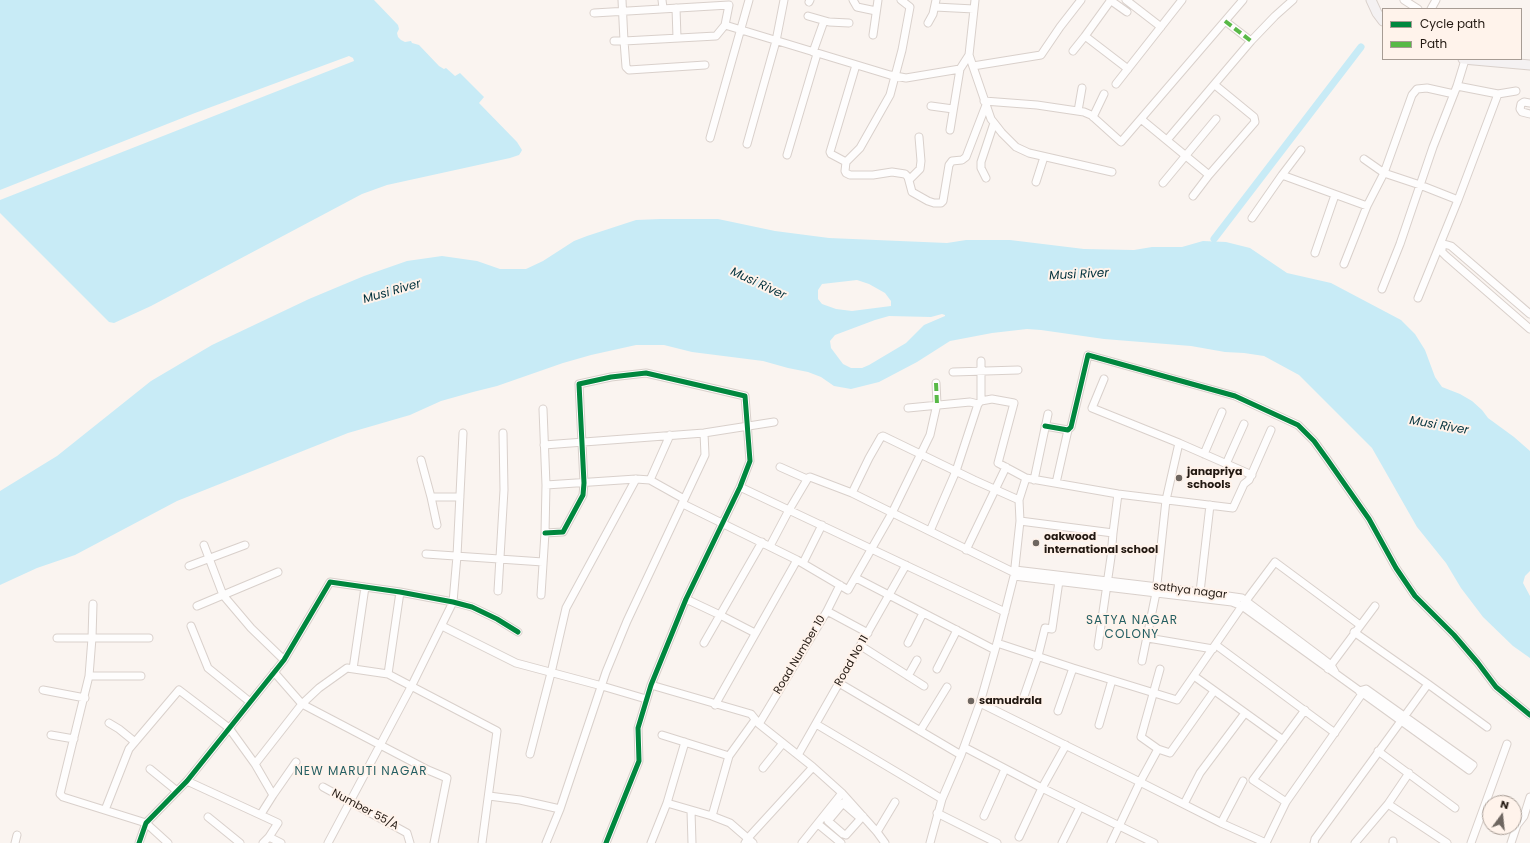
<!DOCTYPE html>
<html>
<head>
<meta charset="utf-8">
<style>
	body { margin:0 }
	#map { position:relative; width:1530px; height:843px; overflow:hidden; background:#faf4f0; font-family:Poppins,sans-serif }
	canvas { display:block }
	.legend { position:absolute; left:1382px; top:8px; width:140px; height:52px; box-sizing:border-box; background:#fff3eb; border:1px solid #a79c94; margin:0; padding:5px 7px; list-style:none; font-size:12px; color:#231912 }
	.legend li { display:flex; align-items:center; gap:8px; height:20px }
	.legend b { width:20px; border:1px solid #a79c94 }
	.north { position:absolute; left:1482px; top:795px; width:40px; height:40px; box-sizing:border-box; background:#fff3eb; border:1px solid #a79c94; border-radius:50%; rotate:15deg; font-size:11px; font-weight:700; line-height:16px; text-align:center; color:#231912 }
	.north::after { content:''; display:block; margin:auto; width:14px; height:18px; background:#6e6660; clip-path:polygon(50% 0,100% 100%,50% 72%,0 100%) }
</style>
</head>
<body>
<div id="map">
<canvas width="1530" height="843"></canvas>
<ul class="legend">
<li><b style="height:5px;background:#00873e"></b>Cycle path</li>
<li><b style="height:5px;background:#58b947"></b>Path</li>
</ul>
<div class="north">N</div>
</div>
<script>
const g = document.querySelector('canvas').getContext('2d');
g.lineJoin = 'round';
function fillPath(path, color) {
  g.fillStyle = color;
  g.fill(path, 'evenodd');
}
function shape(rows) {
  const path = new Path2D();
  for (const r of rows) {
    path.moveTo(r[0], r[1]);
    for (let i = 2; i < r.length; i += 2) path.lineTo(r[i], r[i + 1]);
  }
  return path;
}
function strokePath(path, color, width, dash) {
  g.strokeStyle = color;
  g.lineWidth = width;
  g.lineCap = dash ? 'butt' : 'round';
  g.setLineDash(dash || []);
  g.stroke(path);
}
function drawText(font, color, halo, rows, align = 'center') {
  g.font = font + ' Poppins,sans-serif';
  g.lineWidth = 4;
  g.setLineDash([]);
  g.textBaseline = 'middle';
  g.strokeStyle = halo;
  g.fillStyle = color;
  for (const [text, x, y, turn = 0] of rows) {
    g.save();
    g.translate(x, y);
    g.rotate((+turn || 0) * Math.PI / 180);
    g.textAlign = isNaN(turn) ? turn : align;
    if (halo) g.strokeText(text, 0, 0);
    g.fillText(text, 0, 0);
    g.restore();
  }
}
fillPath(shape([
	[0,0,374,0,398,25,399,29,397,33,398,37,401,40,405,42,411,41,412,43,419,45,439,66,444,69,446,68,455,76,460,73,484,97,479,103,517,142,522,150,521,152,519,155,510,158,387,185,362,194,151,306,114,323,109,322,0,213,0,200,354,61,353,58,349,56,195,113,0,190],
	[660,219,718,219,775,231,829,238,947,243,966,240,1010,240,1084,249,1134,250,1152,247,1182,247,1203,241,1226,242,1250,248,1287,273,1331,283,1401,320,1415,334,1425,350,1435,377,1442,387,1460,394,1472,401,1482,410,1488,418,1514,437,1530,451,1530,571,1525,576,1523,583,1530,596,1530,658,1513,646,1483,617,1461,588,1446,563,1417,527,1372,448,1299,375,1264,356,1244,353,1225,352,1191,346,1104,339,1041,330,1027,329,992,333,950,341,917,362,879,382,851,389,834,386,821,377,808,372,788,368,763,361,692,352,664,345,636,345,591,355,563,363,497,386,473,392,441,401,410,415,348,433,177,501,75,555,37,568,0,585,0,491,57,456,151,381,212,345,309,299,364,276,407,261,442,256,477,261,500,269,526,269,543,261,574,241,587,236,636,220],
	[857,280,869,284,885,293,891,301,891,306,852,311,836,309,822,304,818,299,818,290,822,284],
	[942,314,945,315,945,316,924,325,906,343,869,365,862,368,851,368,843,364,831,348,830,341,835,335,875,320,889,316,931,317]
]), '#c8ebf6');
strokePath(shape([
	[1214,239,1361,47]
]), '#c8ebf6', 7);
const street = shape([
	[622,0,624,41,716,36,725,25,890,75,906,78,960,69,969,55],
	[662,0,663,8],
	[853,0,857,7,876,11],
	[901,0,910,7,902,50,890,95,860,148,846,162,845,171,846,173,850,175,873,175,892,172,905,174,908,177,912,192,928,201,934,203,941,203,943,201,949,165,952,161,962,160,966,157,986,105],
	[975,0,969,55,991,119,1002,133,1016,147,1029,153,1112,172],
	[1110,0,1127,12],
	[1126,0,1161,27],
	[1404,0,1418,9],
	[809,2,810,0],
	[935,7,974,9],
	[676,8,677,38],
	[1431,9,1436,0],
	[594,13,729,5,725,25],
	[808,16,829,22,849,23],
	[1225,21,1251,41],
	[928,23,933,14,936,0],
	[873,35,878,0],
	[1085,36,1111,0],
	[614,41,624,41,626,67,629,70,705,65],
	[1073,51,1085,36,1128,69],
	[813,52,824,21],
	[973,66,1041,55,1060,27,1081,0],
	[1116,84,1182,0],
	[1457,86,1498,94,1516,91],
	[984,101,1037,105,1084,112,1091,115,1121,142,1243,0],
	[1530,103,1524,102,1521,104,1520,109,1522,112,1530,114],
	[931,106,953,109],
	[1078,111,1082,88],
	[1093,117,1104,94],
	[1141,119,1209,175,1255,122,1254,117,1215,85],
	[950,130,960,69],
	[710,138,749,0],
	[1167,140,1251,41,1275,16,1293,0],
	[747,144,776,41,784,0],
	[787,155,817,54],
	[1364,159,1384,173,1412,95,1417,89,1427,88,1454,94],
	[846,162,831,154,830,152,856,65],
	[1282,175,1301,150],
	[986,178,981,168,981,162,994,123],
	[909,180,920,169,921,161,919,137],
	[1036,182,1044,157],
	[1163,183,1216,119],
	[1193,196,1209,175],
	[1252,218,1282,175,1367,206],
	[1315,253,1335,195],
	[1344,264,1367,206,1384,173,1420,185,1458,200],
	[1382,289,1400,244,1433,147,1457,86,1465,60],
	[1418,298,1458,200,1498,94],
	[1530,314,1451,246,1444,244,1442,248,1442,252,1446,256,1530,329],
	[953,372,1018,370],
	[1104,379,1092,408,1179,443,1252,475],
	[981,401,992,399,1014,403,998,463,1026,478,1118,494,1233,508,1244,484,1249,480,1271,430],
	[908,408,970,402,978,404],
	[1045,426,1068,430,1071,427,1088,355,1235,396,1298,425,1314,441,1327,459,1369,519,1396,568,1415,596,1454,635,1478,663,1496,687,1530,715],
	[544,445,704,433,774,422],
	[1204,454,1222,412],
	[421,460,431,497,460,497],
	[1226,464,1244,424],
	[780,467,807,479],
	[650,480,670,435],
	[1034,480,1048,414],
	[1056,483,1068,430],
	[546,485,636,479,650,480,684,499],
	[740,487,1005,612],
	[852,493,869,458,881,437,883,436,974,480,1019,500],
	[431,497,437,525],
	[683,504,797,560,848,590,892,513,930,435,937,404,936,383],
	[1020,521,1113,533,1111,557,1098,646],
	[930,531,956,471,978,404,981,401,981,361],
	[545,533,563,532,583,495,584,483,579,384,611,377,646,373,745,396,750,461,740,487,686,599,651,685,638,728,639,761,606,843],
	[1113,533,1118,494],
	[204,545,223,595,251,628,284,660],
	[770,546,789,510,808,478,810,477,852,493,1015,573],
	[966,550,1006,467],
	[426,554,543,562],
	[803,563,822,525],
	[189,566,245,545],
	[1015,570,1200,592,1242,598,1322,658,1331,665,1335,672],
	[1014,576,1232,602,1242,606,1469,770,1473,765,1366,689,1359,691],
	[856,578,995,650],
	[498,591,504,490,503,433],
	[1200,592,1210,505],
	[541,595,545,533,546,485,543,409],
	[686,599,720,615,755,633],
	[93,604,92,638,89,676,60,794,63,797,146,823,168,843],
	[197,606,278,572],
	[827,611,868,633],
	[191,626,208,668,250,702],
	[442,626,516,663,602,686,646,699],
	[57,638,149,638],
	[1148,638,1213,649],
	[704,643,762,542],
	[908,643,923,613],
	[997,643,1073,668,1177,700,1242,606,1275,562,1360,625],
	[1216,645,1335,733],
	[861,646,924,686],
	[1142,661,1156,593,1166,500,1179,443],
	[353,669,365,587],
	[937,669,957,630],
	[1328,669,1375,606],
	[274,672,302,704,428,770,447,778,434,843],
	[388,674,400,592],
	[89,676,141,676],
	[908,676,917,660],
	[1194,676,1283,740],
	[839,683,961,755],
	[1428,684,1487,727],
	[651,685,751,714,759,724,813,767,842,793,877,832,885,843],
	[43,690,85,698],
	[1023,699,1038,656,1045,628,1052,629,1059,581],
	[980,703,1140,782,1221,823,1266,843],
	[715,705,797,560],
	[1058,711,1073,668],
	[109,723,119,729,135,742],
	[759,724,827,611,840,585],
	[816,724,942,799],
	[1099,725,1112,680],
	[920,731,947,687],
	[51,735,74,739],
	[662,735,729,756],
	[964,747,1042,788,1154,843],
	[1158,749,1141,737,1160,669],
	[1378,751,1455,808],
	[530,754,551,673,566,608,636,479],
	[798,755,906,565],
	[255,764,302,704,319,688,347,668,388,674,497,731,482,843],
	[763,768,783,743],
	[150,769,177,791],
	[187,781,278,823,269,837,281,843],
	[323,787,407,833,410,843],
	[273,795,296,762],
	[489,796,520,800,560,809],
	[1286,802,1253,780,1305,710],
	[667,803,712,816,730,823,753,843],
	[1184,804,1200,773,1245,713],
	[1388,804,1447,843],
	[105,810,129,749,179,690,229,728,255,764,273,795,261,814],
	[691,811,692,843],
	[937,813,997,843],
	[712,816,729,756,755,720],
	[858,816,843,803,828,821,843,834,846,835,863,816],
	[984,816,1005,769],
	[208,817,240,843],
	[1221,823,1243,781],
	[818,824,841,843],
	[877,832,895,802],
	[1019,837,1042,788,1066,745],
	[15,843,17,835],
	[139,843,146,823,187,781,284,660,330,582,400,592,453,602,472,607,497,619,518,632],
	[263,843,269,837],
	[328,843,411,687,453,602,457,556,463,433],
	[546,843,560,809,606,672,627,621,705,455,704,433],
	[651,843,667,803,685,742],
	[745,843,748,838,813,767],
	[802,843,842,793],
	[930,843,942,799,961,755,980,703,997,643,1014,576,1020,521,1019,500,1026,478],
	[1062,843,1080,807],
	[1111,843,1140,782,1158,749,1170,753,1214,691],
	[1266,843,1286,802,1364,691],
	[1314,843,1315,839,1428,684,1354,632],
	[1355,843,1388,804,1409,773],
	[1393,843,1393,841],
	[1471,843,1507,744],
	[1511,843,1517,825,1524,816,1530,797]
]);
const secondary = shape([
	[1371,0,1377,13,1383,21],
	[1463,59,1530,65]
]);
strokePath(street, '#d9d0cb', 9);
strokePath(secondary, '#d9d0cb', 11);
strokePath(street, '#fefdfd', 7);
strokePath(secondary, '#f4f1f2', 9);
strokePath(shape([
	[1225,21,1251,41],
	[936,383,937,404]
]), '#58b947', 4, [8, 4]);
strokePath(shape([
	[1045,426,1068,430,1071,427,1088,355,1235,396,1298,425,1314,441,1327,459,1369,519,1396,568,1415,596,1454,635,1478,663,1496,687,1530,715],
	[545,533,563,532,583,495,584,483,579,384,611,377,646,373,745,396,750,461,740,487,686,599,651,685,638,728,639,761,606,843],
	[139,843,146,823,187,781,284,660,330,582,400,592,453,602,472,607,497,619,518,632]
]), '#00873e', 5);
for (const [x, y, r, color] of [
	[1179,478,4,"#6e6660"],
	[1036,543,4,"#6e6660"],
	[971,701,4,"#6e6660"]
]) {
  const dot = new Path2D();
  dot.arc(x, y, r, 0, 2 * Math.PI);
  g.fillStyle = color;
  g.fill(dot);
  strokePath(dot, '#fff3eb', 1.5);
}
drawText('bold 11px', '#231912', '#fff3eb', [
	["janapriya",1187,472],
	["schools",1187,485],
	["oakwood",1044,537],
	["international school",1044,550],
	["samudrala",979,701]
], 'left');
drawText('11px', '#231912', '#fff3eb', [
	["sathya nagar",1190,591,7],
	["Road Number 10",800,655,-59],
	["Road No 11",852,661,-60],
	["Number 55/A",365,810,28]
]);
drawText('italic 12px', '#01303b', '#fff3eb', [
	["Musi River",1079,275,-3],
	["Musi River",758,284,25],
	["Musi River",392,292,-16],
	["Musi River",1439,426,10]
]);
g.letterSpacing = '1px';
drawText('12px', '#255f63', '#fff3eb', [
	["SATYA NAGAR",1132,621],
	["COLONY",1132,635],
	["NEW MARUTI NAGAR",361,772]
]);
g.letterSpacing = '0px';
</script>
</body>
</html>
